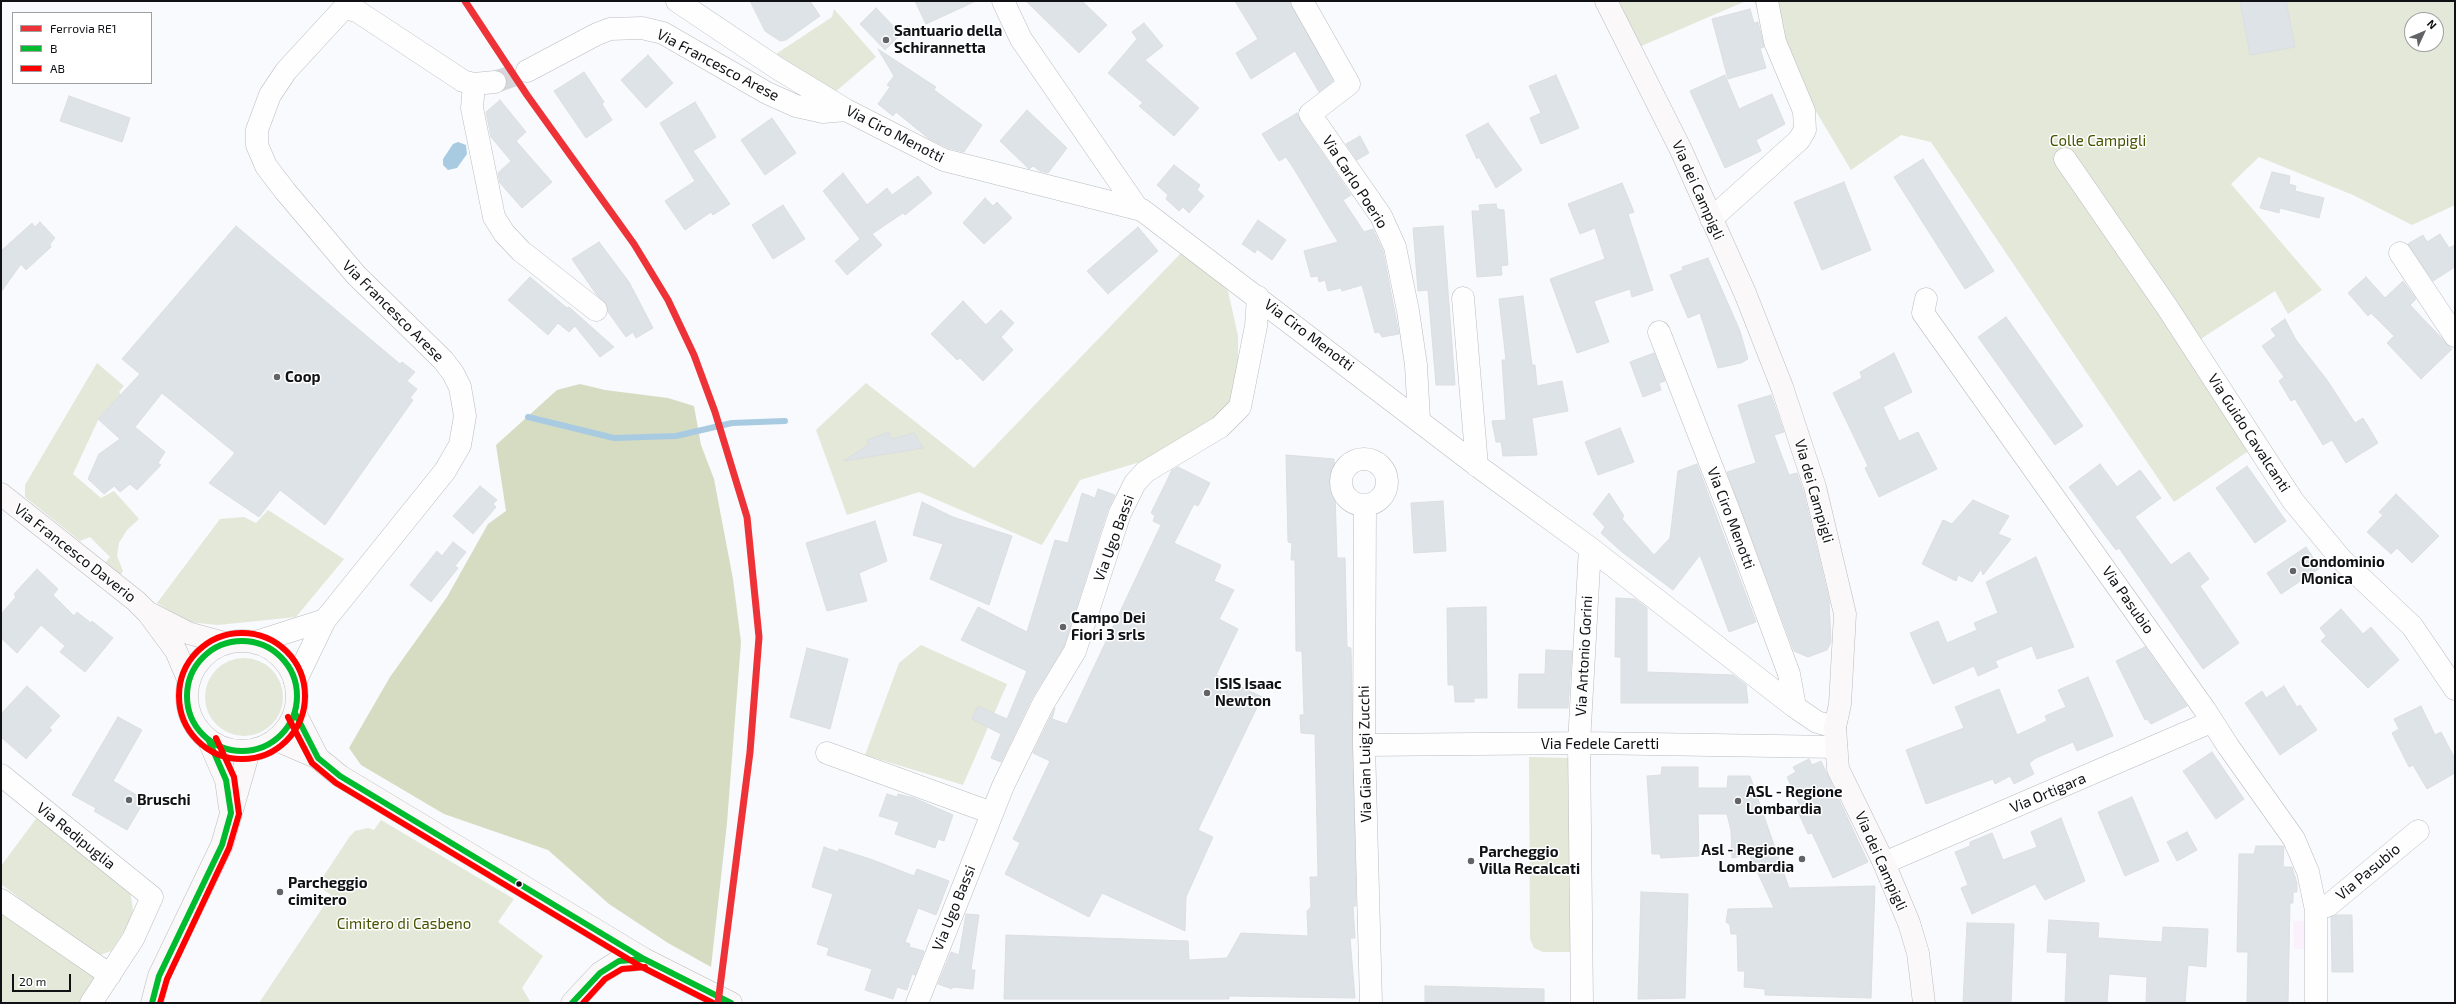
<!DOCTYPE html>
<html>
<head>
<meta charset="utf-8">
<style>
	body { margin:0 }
	#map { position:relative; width:2456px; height:1004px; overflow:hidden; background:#f8fafd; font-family:"Exo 2",sans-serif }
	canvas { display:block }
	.frame { position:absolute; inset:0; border:2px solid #0f1114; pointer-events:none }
	.legend { position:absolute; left:12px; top:12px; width:140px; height:72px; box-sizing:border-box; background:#fff; border:1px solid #9fa0a1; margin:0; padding:5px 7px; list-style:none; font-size:12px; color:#0f1114 }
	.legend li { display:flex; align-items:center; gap:8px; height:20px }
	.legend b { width:20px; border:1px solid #9fa0a1 }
	.north { position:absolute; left:2404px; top:12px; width:40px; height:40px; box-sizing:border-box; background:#fff; border:1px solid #9fa0a1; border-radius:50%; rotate:46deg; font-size:11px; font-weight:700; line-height:16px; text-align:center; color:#0f1114 }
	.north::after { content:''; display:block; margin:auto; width:14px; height:18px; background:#616366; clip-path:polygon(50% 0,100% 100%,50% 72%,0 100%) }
	.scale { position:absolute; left:12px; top:974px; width:59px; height:18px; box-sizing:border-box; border:2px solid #0f1114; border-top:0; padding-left:5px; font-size:12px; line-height:14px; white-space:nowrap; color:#0f1114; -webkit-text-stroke:3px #fff; paint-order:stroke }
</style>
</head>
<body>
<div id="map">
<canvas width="2456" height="1004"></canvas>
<div class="frame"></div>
<ul class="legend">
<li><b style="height:5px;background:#ee3338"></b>Ferrovia RE1</li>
<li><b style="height:5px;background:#00bb2d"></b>B</li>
<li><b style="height:5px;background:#f00"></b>AB</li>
</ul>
<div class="north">N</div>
<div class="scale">20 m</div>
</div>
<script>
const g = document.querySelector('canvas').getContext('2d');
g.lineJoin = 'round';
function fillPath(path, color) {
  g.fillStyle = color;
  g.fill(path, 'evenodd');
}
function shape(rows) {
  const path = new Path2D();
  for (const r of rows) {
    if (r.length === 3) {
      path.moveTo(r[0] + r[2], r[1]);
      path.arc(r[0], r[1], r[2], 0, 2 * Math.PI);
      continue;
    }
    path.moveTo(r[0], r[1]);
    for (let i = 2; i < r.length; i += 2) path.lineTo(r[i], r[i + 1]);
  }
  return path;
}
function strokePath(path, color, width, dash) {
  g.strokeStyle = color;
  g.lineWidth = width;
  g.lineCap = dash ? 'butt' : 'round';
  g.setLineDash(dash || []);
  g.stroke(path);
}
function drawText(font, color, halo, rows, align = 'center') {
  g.font = font + ' "Exo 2",sans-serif';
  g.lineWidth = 3;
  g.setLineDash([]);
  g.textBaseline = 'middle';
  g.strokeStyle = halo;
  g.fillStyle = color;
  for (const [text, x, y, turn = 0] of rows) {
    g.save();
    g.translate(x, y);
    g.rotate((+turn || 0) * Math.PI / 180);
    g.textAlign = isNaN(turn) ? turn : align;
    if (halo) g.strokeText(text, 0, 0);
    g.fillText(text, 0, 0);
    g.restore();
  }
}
fillPath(shape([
	[2293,921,2307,921,2308,949,2294,949]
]), '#faf1fc');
fillPath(shape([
	[1619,1,1746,1,1639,47],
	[1754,1,2455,1,2455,205,2412,225,2353,195,2259,157,2231,184,2322,290,2288,314,2275,291,2199,340,2266,439,2174,502,1931,142,1901,135,1851,170,1762,21],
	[2412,20,2436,20,2436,44,2412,44],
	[834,9,876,57,834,93,776,54,832,17],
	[1183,251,1207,267,1228,291,1238,336,1238,379,1229,410,1157,457,1080,480,1042,545,919,492,847,515,816,430,866,383,974,468],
	[97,363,124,386,119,392,121,395,99,418,73,474,101,498,114,491,139,519,127,530,119,543,117,556,123,571,120,575,104,564,110,557,90,537,80,541,25,497,25,485],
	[268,510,344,559,296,617,218,625,188,622,157,603,220,519,244,517,256,523],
	[921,645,1007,684,963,785,865,755,899,663],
	[244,697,39],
	[1529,757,1570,758,1572,952,1543,952,1534,948,1530,939],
	[38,816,130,891,133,910,128,925,111,951,100,955,91,953,1,884,1,866],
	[381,820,514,899,498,922,543,956,522,988,530,1001,529,1003,259,1003,331,895,324,890,323,877,350,836,355,831,368,828,374,830],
	[1,906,96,976,85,1003,1,1003]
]), '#e3e8d8');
fillPath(shape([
	[580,384,605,390,668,398,694,406,701,445,714,479,733,579,741,642,727,823,711,967,668,943,609,904,548,850,444,814,361,765,349,748,390,677,447,597,488,524,506,511,496,445,557,390]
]), '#d5dcc2');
fillPath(shape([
	[458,142,466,145,467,154,457,168,448,170,443,165,443,159,453,144]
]), '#a9cbe2');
strokePath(shape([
	[528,417,614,438,676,436,732,423,785,421]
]), '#a9cbe2', 6);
const building = shape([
	[750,1,810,1,820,16,786,40,780,41,765,31,750,1],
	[915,1,976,1,926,24,915,1],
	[1026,1,1082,1,1107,25,1079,53,1026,1],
	[1235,1,1290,1,1333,81,1319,92,1295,51,1251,79,1236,53,1258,39,1235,1],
	[2240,1,2286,1,2295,47,2250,55,2240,1],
	[876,8,901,34,885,50,860,24,876,8],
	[1750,9,1754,23,1758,22,1764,47,1760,48,1766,68,1728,79,1712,19,1750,9],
	[1144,23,1163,46,1145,60,1199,108,1174,136,1139,106,1143,103,1108,73,1137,39,1132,32,1144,23],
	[878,49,936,87,934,90,982,125,964,152,948,148,928,138,896,112,893,116,878,104,890,87,887,85,894,76,878,49],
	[648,55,673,83,646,108,621,80,648,55],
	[584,72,604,102,602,104,612,120,586,138,554,91,584,72],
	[1556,75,1579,128,1541,144,1530,118,1541,113,1529,86,1556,75],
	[1725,75,1739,109,1772,94,1785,124,1756,140,1761,151,1725,168,1690,91,1725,75],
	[69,96,130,118,122,142,60,121,69,96],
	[500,100,526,132,516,141,552,182,522,208,500,183,498,173,511,161,491,137,486,112,500,100],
	[695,102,716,137,693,151,730,204,713,215,711,212,685,230,665,201,695,181,660,123,695,102],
	[1027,110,1067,148,1048,173,1040,171,1033,166,1029,169,1000,141,1027,110],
	[1297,113,1300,121,1351,195,1343,200,1364,232,1373,229,1377,238,1383,251,1399,334,1382,337,1379,332,1375,333,1362,285,1342,291,1341,288,1328,291,1325,280,1319,282,1318,276,1311,277,1304,251,1338,242,1294,169,1286,157,1279,161,1262,134,1297,113],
	[772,118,796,153,765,175,741,140,772,118],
	[1488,123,1522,170,1496,188,1479,157,1477,159,1466,135,1488,123],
	[1360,136,1369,153,1357,160,1346,144,1360,136],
	[1923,159,1994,271,1965,289,1894,177,1923,159],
	[1174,165,1200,185,1197,190,1204,196,1189,213,1183,207,1179,211,1166,199,1168,195,1157,185,1174,165],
	[2272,172,2290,176,2289,184,2296,186,2295,191,2324,198,2319,218,2280,208,2279,213,2260,208,2272,172],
	[843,173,867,205,887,188,892,195,918,176,932,193,905,215,903,213,872,234,882,245,847,275,835,261,860,239,823,191,843,173],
	[1844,182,1871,250,1822,270,1794,202,1844,182],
	[1622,183,1634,212,1628,214,1653,290,1632,297,1630,289,1594,301,1609,342,1577,353,1550,279,1605,259,1595,228,1580,234,1568,204,1622,183],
	[985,198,993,206,997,202,1012,218,984,244,963,223,985,198],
	[1496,204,1497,209,1504,210,1508,265,1501,266,1502,275,1477,277,1472,211,1480,211,1479,205,1496,204],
	[783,205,805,239,773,259,752,225,783,205],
	[1258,220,1286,240,1272,260,1257,249,1255,253,1242,244,1258,220],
	[40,222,55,238,50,244,51,247,26,270,21,264,1,292,1,251,32,223,35,227,40,222],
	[236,226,400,364,402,362,415,372,407,381,417,389,410,398,413,400,325,525,280,490,259,517,209,483,235,453,162,393,135,427,165,452,158,463,161,465,137,490,130,484,120,492,114,486,104,494,88,479,99,454,120,439,98,419,140,374,122,359,236,226],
	[1443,226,1451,330,1455,385,1436,385,1428,290,1418,291,1413,228,1443,226],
	[1138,227,1158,251,1108,294,1087,271,1138,227],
	[2440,234,2449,248,2455,245,2455,267,2433,281,2408,244,2423,235,2427,242,2440,234],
	[599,242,629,282,653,328,636,338,633,332,626,337,608,312,607,305,596,294,572,259,599,242],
	[1708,258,1740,331,1748,359,1741,363,1718,368,1700,313,1688,318,1670,275,1683,270,1682,267,1708,258],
	[530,277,567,308,569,307,614,347,600,357,575,326,569,332,558,323,548,335,508,300,530,277],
	[2366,277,2385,298,2403,281,2416,299,2410,305,2452,349,2421,379,2387,343,2394,336,2371,313,2368,316,2348,293,2366,277],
	[1523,296,1532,365,1535,365,1537,386,1562,381,1568,411,1532,418,1537,455,1503,456,1501,442,1496,442,1492,421,1506,420,1502,360,1506,360,1499,299,1523,296],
	[963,301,986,325,1001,310,1014,323,1001,337,1013,350,983,381,960,358,957,360,931,334,963,301],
	[2006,317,2083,426,2055,445,1978,337,2006,317],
	[2285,319,2296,340,2327,380,2355,423,2363,418,2378,443,2346,463,2332,440,2323,445,2295,399,2291,401,2279,381,2284,377,2262,346,2276,336,2271,329,2285,319],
	[1654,353,1665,381,1659,383,1661,390,1643,397,1630,362,1654,353],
	[1894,353,1912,392,1883,407,1899,441,1918,432,1937,469,1879,497,1865,468,1868,466,1833,393,1862,378,1860,372,1894,353],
	[1771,395,1784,432,1774,435,1789,475,1797,473,1803,491,1829,600,1831,642,1827,650,1808,657,1794,651,1727,472,1756,463,1738,405,1771,395],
	[1620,428,1634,462,1598,475,1585,442,1620,428],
	[889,432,891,439,914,433,923,448,844,461,869,444,867,440,889,432],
	[1286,455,1334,459,1337,558,1345,558,1347,647,1351,648,1356,906,1353,906,1355,938,1350,938,1355,998,1229,996,1229,999,1004,999,1006,935,1188,941,1189,960,1227,958,1241,933,1308,936,1307,911,1311,907,1310,877,1318,877,1315,734,1301,733,1300,715,1304,715,1302,651,1296,651,1295,560,1291,560,1292,543,1288,542,1286,455],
	[1697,464,1756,622,1729,632,1700,555,1673,590,1622,552,1601,533,1605,527,1593,514,1609,493,1624,516,1622,519,1654,555,1670,538,1678,471,1697,464],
	[2100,464,2117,487,2140,470,2161,498,2135,517,2171,565,2189,552,2209,579,2200,586,2239,643,2203,669,2119,548,2116,550,2069,487,2100,464],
	[2247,466,2286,521,2255,543,2216,488,2247,466],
	[1178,467,1210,483,1198,506,1194,504,1174,543,1221,565,1214,581,1234,590,1219,619,1238,629,1216,675,1262,697,1198,830,1213,837,1186,897,1185,931,1102,893,1089,917,1005,874,1020,843,1013,839,1050,761,1033,753,1055,708,1052,719,1067,724,1161,525,1153,521,1155,516,1151,513,1172,470,1178,467],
	[480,486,497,500,493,504,496,507,473,534,453,516,480,486],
	[1098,489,1115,495,1108,509,1064,646,1032,698,1001,762,991,758,1001,734,972,719,978,706,1007,719,1027,671,961,640,978,607,1027,632,1055,540,1068,543,1082,493,1095,498,1098,489],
	[2396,494,2439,536,2412,563,2397,548,2391,554,2367,532,2383,515,2379,512,2396,494],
	[1973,500,2009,516,1998,534,2011,539,1983,575,1981,569,1972,582,1958,575,1956,581,1922,564,1943,520,1952,524,1973,500],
	[1443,501,1446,551,1414,553,1411,503,1443,501],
	[922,502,953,517,1012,536,989,605,930,579,943,544,913,535,922,502],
	[875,521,887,561,859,573,867,601,827,611,806,543,875,521],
	[453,542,466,552,455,566,458,568,431,602,410,585,437,551,442,556,453,542],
	[2306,547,2320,568,2281,594,2267,573,2306,547],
	[2036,557,2074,647,2037,659,2032,646,1995,661,1998,667,1978,676,1974,666,1933,684,1910,633,1938,621,1947,643,1977,630,1974,623,1998,613,1986,582,2036,557],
	[37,569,58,589,53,595,74,616,77,612,91,623,92,621,113,638,85,672,60,652,65,646,41,625,17,653,1,638,1,614,16,597,14,594,37,569],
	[1616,598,1635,599,1647,608,1647,672,1733,675,1746,685,1748,703,1621,703,1621,657,1615,657,1616,598],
	[1486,607,1487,698,1474,698,1474,702,1455,702,1454,685,1448,685,1447,608,1486,607],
	[2341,609,2363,634,2371,627,2399,660,2368,688,2321,641,2326,636,2320,628,2341,609],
	[2145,647,2187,706,2151,724,2147,719,2145,720,2116,661,2145,647],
	[807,648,848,659,830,729,790,717,807,648],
	[1546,650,1572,651,1568,708,1518,708,1519,674,1545,674,1546,650],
	[2088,677,2113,736,2077,751,2073,742,2036,758,2029,763,2034,774,2014,784,2010,776,1995,784,1993,779,1926,804,1906,750,1964,728,1955,707,1999,689,2017,735,2047,721,2045,716,2066,707,2058,690,2088,677],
	[27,686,60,716,49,728,52,730,26,759,1,737,1,714,27,686],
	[2284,686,2297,707,2300,705,2317,730,2280,755,2245,703,2262,691,2266,698,2284,686],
	[2421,706,2435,735,2441,732,2455,759,2455,773,2427,789,2413,765,2409,767,2392,733,2399,729,2394,719,2421,706],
	[118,717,142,730,113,781,145,800,127,830,94,811,96,808,72,795,118,717],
	[2212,752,2244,799,2216,819,2183,771,2212,752],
	[1809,759,1812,765,1821,761,1868,862,1833,878,1812,833,1808,834,1798,812,1802,810,1787,777,1796,772,1793,767,1809,759],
	[1662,767,1698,767,1698,788,1727,788,1728,776,1750,776,1789,888,1875,886,1871,998,1765,995,1765,989,1744,987,1745,971,1738,971,1737,934,1731,934,1730,925,1726,922,1728,909,1774,908,1749,854,1732,858,1731,831,1727,814,1698,814,1699,856,1661,858,1660,854,1652,854,1647,776,1661,775,1662,767],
	[887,794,897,797,898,794,914,798,953,815,944,841,938,839,935,848,895,834,899,822,879,816,887,794],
	[2132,797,2159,861,2125,876,2098,812,2132,797],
	[2061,818,2085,881,2045,900,2035,884,1972,914,1961,888,1968,885,1955,852,1970,846,1970,842,1992,833,2003,860,2037,847,2031,832,2061,818],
	[2187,832,2197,850,2177,861,2167,842,2187,832],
	[2256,846,2284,846,2283,867,2292,867,2297,883,2297,892,2293,892,2293,903,2290,903,2288,1003,2247,1003,2248,952,2237,952,2239,854,2254,854,2256,846],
	[824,847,838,852,839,849,873,860,914,876,917,869,949,881,936,915,918,908,905,942,910,944,909,947,924,951,915,975,912,974,907,990,897,987,893,999,865,990,872,969,827,955,829,948,817,944,833,894,812,887,824,847],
	[1641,892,1688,894,1685,998,1638,999,1641,892],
	[966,914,979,915,971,970,975,970,973,989,952,987,952,989,938,984,951,952,959,955,966,914],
	[2336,915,2352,915,2353,972,2332,972,2331,917,2336,915],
	[2049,920,2099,923,2098,938,2162,942,2163,927,2208,929,2206,967,2188,965,2185,1003,2146,1003,2147,977,2109,974,2107,1003,2065,1003,2067,953,2047,952,2049,920],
	[1967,923,2014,924,2011,1003,1963,1003,1967,923],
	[1425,986,1544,989,1544,1003,1425,1002,1425,986]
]);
fillPath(building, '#dee3e7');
strokePath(building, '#dcdee1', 1);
strokePath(shape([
	[495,82,527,71]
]), '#d5d7da', 22, [22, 11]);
const street = shape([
	[677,1,777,68,846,110,944,160,1142,210,1483,470,1590,548,1795,707,1817,722,1835,727],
	[1003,1,1021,39,1138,209],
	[1302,1,1349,84,1310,114,1381,216,1395,247,1408,311,1416,365,1419,420],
	[344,8,357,11,463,81,474,84,495,82],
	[527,71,597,34,610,29,642,28,663,33,767,93,796,106,823,112,846,110],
	[474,84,472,108,494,217,504,233,521,251,596,310],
	[2065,159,2167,307,2293,501,2341,559,2412,626,2455,689],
	[1711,219,1799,140,1805,130,1804,111,1775,42,1767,1],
	[2400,253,2455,336],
	[1463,298,1477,466],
	[1926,299,1923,313,2205,710,2228,746,2294,839,2308,872,2316,910,2316,1003],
	[1659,332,1729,511,1789,674,1795,707],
	[1364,482,23],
	[1365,505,1364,745,1371,1003],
	[256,642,325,620],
	[295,682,325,620,445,471,460,445,465,416,460,387,453,373,443,360,356,275,285,191,266,166,257,145,257,130,270,95,286,71,344,8],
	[1364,745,1587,743,1836,747],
	[827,753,992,813],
	[1,775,152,897,133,939,91,1003],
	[1884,863,2211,722],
	[1,900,110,975],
	[2316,910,2329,905,2418,831],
	[917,1003,1003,786,1043,704,1075,651,1120,513,1135,483,1145,472,1220,427,1240,407,1256,326,1258,297],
	[1582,1003,1579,743,1590,548]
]);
const secondary = shape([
	[1606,1,1681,150,1745,293,1782,387,1815,487,1845,614,1840,704,1835,727,1838,769,1884,863,1909,923,1918,953,1924,1003],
	[1,494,136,601,148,613,176,651,188,679],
	[151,614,188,633,225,643],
	[242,696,55],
	[295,713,318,758],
	[276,740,318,758,340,776,644,959,731,1003],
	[209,741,226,780,230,808],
	[152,1003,159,976,222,845,249,751],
	[572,1003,600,973,619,961,644,959]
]);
strokePath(street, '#babcbf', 23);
strokePath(secondary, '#babcbf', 23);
strokePath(street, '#fefeff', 22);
strokePath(secondary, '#fbf8f9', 22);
strokePath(shape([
	[242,696,55],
	[295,713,318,758,340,776,644,959,731,1003],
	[152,1003,159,976,222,845,231,813,226,780,209,741],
	[572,1003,600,973,619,961,644,959]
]), '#00bb2d', 6);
strokePath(shape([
	[242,696,63],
	[288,717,312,763,336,783,640,966,713,1003],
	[160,1003,167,979,229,848,239,814,234,777,216,738],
	[583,1003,605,979,622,969,645,967]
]), '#f00', 6);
strokePath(shape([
	[465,1,527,95,634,244,668,300,694,355,715,412,747,517,759,637,750,752,718,1003]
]), '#ee3338', 7);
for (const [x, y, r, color] of [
	[886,40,4,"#616366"],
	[277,377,4,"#616366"],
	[2293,571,4,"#616366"],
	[1063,627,4,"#616366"],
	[1207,693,4,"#616366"],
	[129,800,4,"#616366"],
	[1738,801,4,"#616366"],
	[1802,859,4,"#616366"],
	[1471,861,4,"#616366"],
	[519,884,3.5,"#0f1114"],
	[280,892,4,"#616366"]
]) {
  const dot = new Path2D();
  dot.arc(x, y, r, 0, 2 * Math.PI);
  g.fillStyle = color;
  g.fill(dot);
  strokePath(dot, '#fff', 1.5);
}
drawText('bold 15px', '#0f1114', '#fff', [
	["Santuario della",894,31],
	["Schirannetta",894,48],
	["Coop",285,377],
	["Condominio",2301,562],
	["Monica",2301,579],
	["Campo Dei",1071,618],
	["Fiori 3 srls",1071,635],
	["ISIS Isaac",1215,684],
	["Newton",1215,701],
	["ASL - Regione",1746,792],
	["Lombardia",1746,809],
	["Bruschi",137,800],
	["Asl - Regione",1794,850,"right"],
	["Lombardia",1794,867,"right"],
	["Parcheggio",1479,852],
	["Villa Recalcati",1479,869],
	["Parcheggio",288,883],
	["cimitero",288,900]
], 'left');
drawText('15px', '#0f1114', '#fff', [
	["Via Francesco Arese",718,65,28],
	["Via Ciro Menotti",895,134,27],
	["Via Carlo Poerio",1355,182,57],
	["Via dei Campigli",1698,190,66],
	["Via Francesco Arese",393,311,45],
	["Via Ciro Menotti",1309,335,37],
	["Via Guido Cavalcanti",2249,433,57],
	["Via dei Campigli",1814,491,74],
	["Via Ciro Menotti",1731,518,69],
	["Via Ugo Bassi",1114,538,-70],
	["Via Francesco Daverio",75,553,38],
	["Via Pasubio",2128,600,55],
	["Via Antonio Gorini",1584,656,-87],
	["Via Fedele Caretti",1600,744],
	["Via Gian Luigi Zucchi",1365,754,-91],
	["Via Ortigara",2048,793,-23],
	["Via Redipuglia",76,836,39],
	["Via dei Campigli",1881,861,66],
	["Via Pasubio",2368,872,-40],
	["Via Ugo Bassi",954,908,-68]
]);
drawText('15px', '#475300', '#fff', [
	["Colle Campigli",2098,141],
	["Cimitero di Casbeno",404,924]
]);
</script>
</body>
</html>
